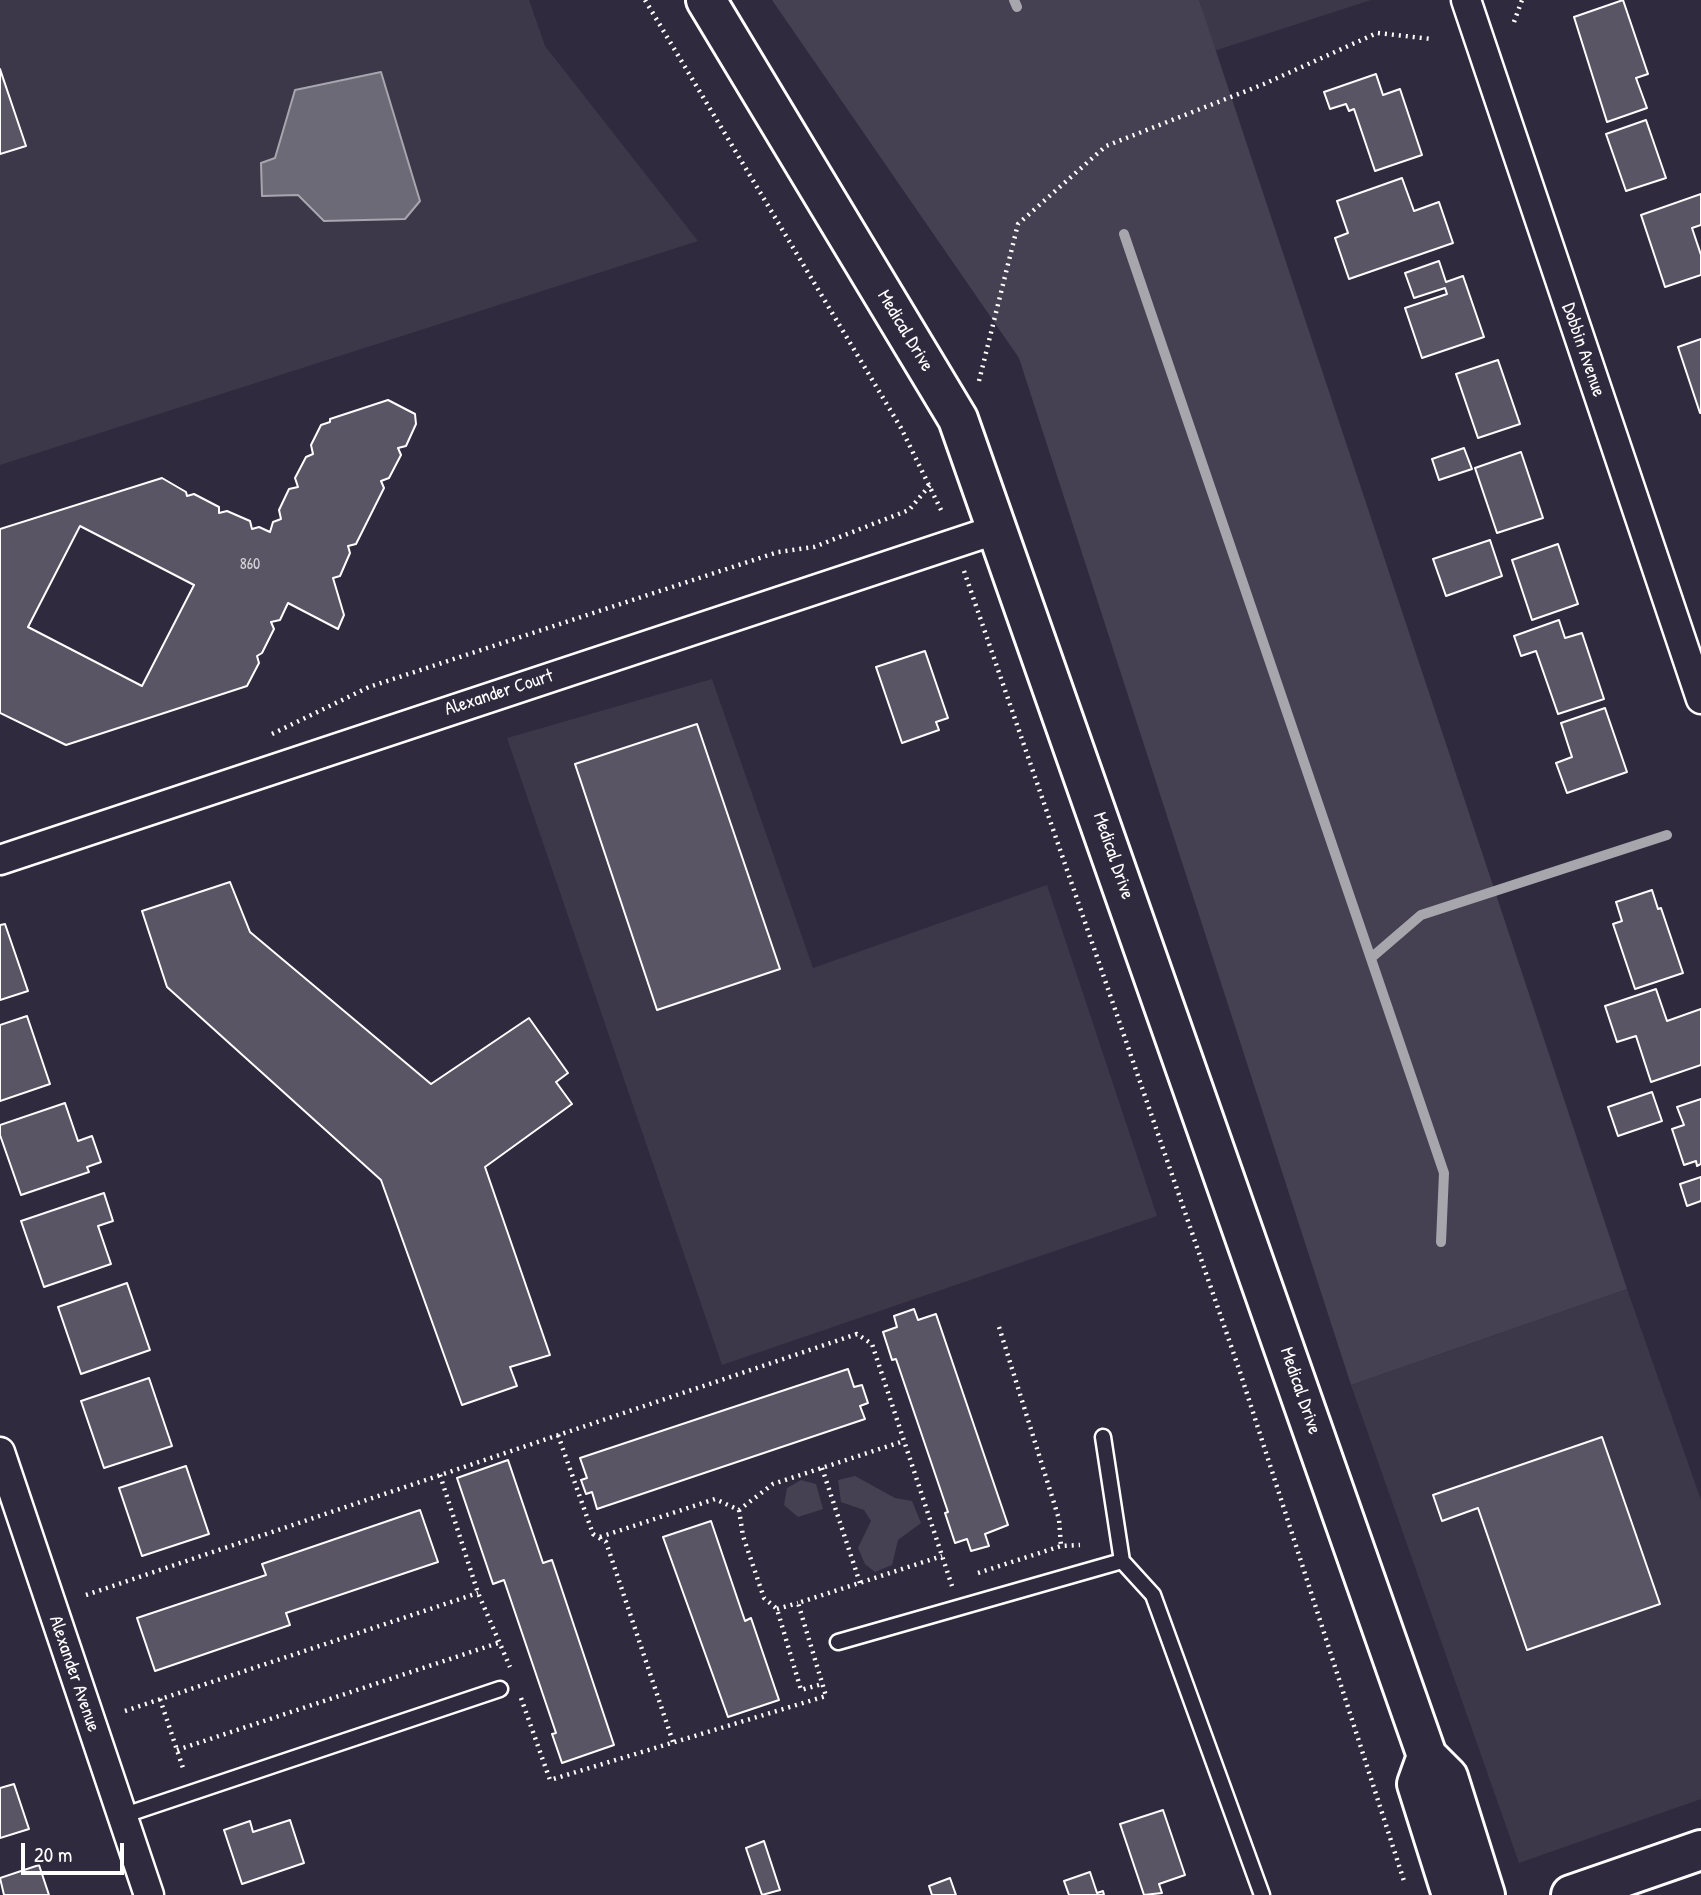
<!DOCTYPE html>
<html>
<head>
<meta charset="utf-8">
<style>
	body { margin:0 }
	#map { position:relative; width:1701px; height:1895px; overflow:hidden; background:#2f2a3d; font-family:"Patrick Hand",sans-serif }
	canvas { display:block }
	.scale { position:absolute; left:21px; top:1843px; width:103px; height:32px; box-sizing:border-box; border:4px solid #fff; border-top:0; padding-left:9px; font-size:21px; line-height:24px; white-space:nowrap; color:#fff; -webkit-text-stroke:5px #2f2a3d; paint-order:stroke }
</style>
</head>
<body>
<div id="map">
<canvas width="1701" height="1895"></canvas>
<div class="scale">20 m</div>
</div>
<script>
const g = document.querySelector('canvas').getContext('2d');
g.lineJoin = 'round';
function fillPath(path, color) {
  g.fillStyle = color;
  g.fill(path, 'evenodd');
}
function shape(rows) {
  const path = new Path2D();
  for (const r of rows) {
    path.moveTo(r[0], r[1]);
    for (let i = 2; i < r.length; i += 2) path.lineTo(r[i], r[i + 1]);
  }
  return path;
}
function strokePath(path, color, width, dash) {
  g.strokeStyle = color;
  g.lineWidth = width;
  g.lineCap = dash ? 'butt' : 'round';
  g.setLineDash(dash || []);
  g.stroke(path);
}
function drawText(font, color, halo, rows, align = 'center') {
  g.font = font + ' "Patrick Hand",sans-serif';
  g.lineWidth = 7;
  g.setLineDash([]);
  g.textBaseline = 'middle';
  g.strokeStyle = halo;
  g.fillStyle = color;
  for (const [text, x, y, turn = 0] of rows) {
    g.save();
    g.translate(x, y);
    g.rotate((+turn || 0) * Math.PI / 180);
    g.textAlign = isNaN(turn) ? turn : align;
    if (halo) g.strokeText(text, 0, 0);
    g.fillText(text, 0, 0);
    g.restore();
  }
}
fillPath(shape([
	[0,0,529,0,545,46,698,241,0,465],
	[1199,0,1371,0,1214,51],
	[712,679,813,968,1047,885,1157,1216,722,1365,507,738],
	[1627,1289,1701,1500,1701,1799,1519,1863,1351,1385]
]), '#3c3749');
fillPath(shape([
	[772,0,1199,0,1627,1289,1351,1385,1019,358],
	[855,1476,895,1498,912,1501,921,1523,898,1540,892,1565,875,1572,865,1564,858,1548,871,1521,864,1510,841,1502,838,1480],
	[801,1480,816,1484,823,1509,798,1517,784,1505,787,1488]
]), '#464152');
const water = shape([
	[381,72,420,201,405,219,324,221,298,195,262,196,261,163,275,158,295,90,381,72]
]);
fillPath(water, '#6d6a77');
strokePath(water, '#a7a6ad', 2);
strokePath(shape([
	[1014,0,1017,7],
	[1124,234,1444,1173,1441,1242],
	[1371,958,1421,915,1667,835]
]), '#a7a6ad', 10);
const building = shape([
	[1623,0,1648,74,1636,78,1647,108,1607,122,1574,17,1623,0],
	[0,69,26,146,0,154,0,69],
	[1376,74,1383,95,1400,89,1422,155,1375,171,1354,109,1349,111,1346,104,1330,109,1324,92,1376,74],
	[1646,120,1666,178,1626,191,1606,134,1646,120],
	[1402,178,1414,211,1439,202,1453,243,1349,279,1335,238,1348,233,1337,201,1402,178],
	[1701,194,1701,225,1692,228,1701,255,1701,275,1665,287,1641,215,1701,194],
	[1439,261,1446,282,1463,276,1484,337,1422,358,1405,308,1447,294,1445,288,1414,298,1405,273,1439,261],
	[1701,339,1701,413,1700,413,1678,347,1701,339],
	[1498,360,1520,424,1478,438,1456,374,1498,360],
	[388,400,415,414,416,424,406,446,398,448,401,455,389,478,381,481,384,488,356,544,348,546,350,553,340,576,333,578,344,615,338,629,288,603,280,620,271,622,274,629,262,653,257,656,259,663,247,686,66,745,0,713,0,529,162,478,186,492,187,496,194,494,219,507,219,513,227,511,250,521,252,529,259,527,270,532,273,522,281,519,279,510,289,489,298,487,295,478,306,457,313,454,311,445,321,425,330,422,330,419,388,400],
	[80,526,194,585,142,686,28,627,80,526],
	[1464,448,1472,469,1439,480,1432,459,1464,448],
	[1521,452,1543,518,1497,533,1475,468,1521,452],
	[1490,540,1502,576,1446,596,1433,559,1490,540],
	[1558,544,1578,604,1532,620,1512,560,1558,544],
	[1559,620,1565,638,1582,633,1604,699,1558,714,1536,651,1521,656,1514,636,1559,620],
	[925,651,948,718,936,722,939,730,902,743,876,667,925,651],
	[1605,708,1627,772,1567,793,1556,763,1572,757,1561,723,1605,708],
	[697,724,780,969,657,1010,575,764,697,724],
	[230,882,250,932,431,1084,529,1018,568,1073,556,1082,572,1104,485,1167,550,1355,510,1367,517,1386,462,1405,381,1180,167,987,142,911,230,882],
	[1652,890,1658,909,1661,908,1683,973,1635,989,1613,924,1622,921,1616,902,1652,890],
	[5,924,28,991,0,1000,0,925,5,924],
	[1656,989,1667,1021,1701,1009,1701,1065,1651,1082,1636,1036,1617,1042,1605,1006,1656,989],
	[27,1016,50,1084,0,1101,0,1025,27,1016],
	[1652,1092,1662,1121,1618,1136,1608,1107,1652,1092],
	[1701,1099,1701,1164,1697,1166,1696,1161,1684,1165,1672,1129,1684,1125,1677,1107,1701,1099],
	[65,1103,78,1141,92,1136,101,1162,87,1167,89,1172,21,1195,0,1135,0,1125,65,1103],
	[1701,1177,1701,1201,1687,1206,1680,1184,1701,1177],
	[104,1193,113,1221,98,1226,111,1264,44,1287,21,1221,104,1193],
	[127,1283,150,1350,81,1374,58,1307,127,1283],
	[914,1309,918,1320,936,1314,1008,1525,985,1534,989,1546,971,1551,967,1539,955,1543,945,1513,948,1512,896,1359,892,1360,883,1332,897,1327,894,1316,914,1309],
	[848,1369,854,1387,862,1385,868,1403,860,1406,865,1419,597,1509,592,1492,586,1494,581,1480,587,1478,580,1458,848,1369],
	[149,1378,172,1446,104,1468,81,1401,149,1378],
	[1602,1437,1660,1604,1527,1650,1478,1508,1442,1521,1433,1495,1602,1437],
	[508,1460,543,1563,552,1560,614,1745,562,1763,552,1734,556,1733,504,1580,493,1584,457,1478,508,1460],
	[186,1466,209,1534,142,1556,119,1488,186,1466],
	[420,1510,438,1562,286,1613,290,1625,155,1671,137,1618,266,1575,262,1564,420,1510],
	[711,1521,745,1621,751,1618,779,1700,728,1717,663,1537,711,1521],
	[14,1784,29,1829,0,1838,0,1788,14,1784],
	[1163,1810,1185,1875,1159,1884,1162,1893,1144,1895,1120,1824,1163,1810],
	[290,1820,304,1863,242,1884,224,1830,250,1821,253,1832,290,1820],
	[764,1841,780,1890,762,1895,746,1848,764,1841],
	[39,1865,49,1895,4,1895,0,1878,39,1865],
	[1090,1872,1097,1893,1103,1891,1104,1895,1069,1895,1064,1881,1090,1872],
	[950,1878,956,1895,932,1895,929,1886,950,1878]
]);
fillPath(building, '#595564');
strokePath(building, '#fff', 2);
const service = shape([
	[1103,1437,1122,1561,1153,1595,1262,1895],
	[838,1642,1122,1561],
	[122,1816,500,1689]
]);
const minor = shape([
	[1466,0,1701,699],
	[0,860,998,529],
	[0,1452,149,1895]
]);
const secondary = shape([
	[706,0,958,419,1427,1756,1448,1777,1485,1895],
	[1427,1756,1417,1784,1452,1895],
	[1571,1895,1701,1850]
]);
strokePath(service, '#fff', 19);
strokePath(minor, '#fff', 33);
strokePath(secondary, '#fff', 44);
strokePath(shape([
	[645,0,901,428,943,514],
	[1514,22,1522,0],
	[979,381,1018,224,1106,146,1264,84,1377,33,1432,39],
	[964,571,1240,1372,1404,1881],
	[272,734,369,687,778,552,814,547,909,510,930,485],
	[999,1327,1059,1519,1061,1546],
	[558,1435,593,1534,606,1542,673,1742],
	[822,1468,860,1583],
	[440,1475,478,1593,510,1667],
	[739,1510,743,1536,764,1598,777,1609,801,1690,822,1684],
	[600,1537,715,1499,739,1510,773,1484,904,1441],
	[978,1573,1061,1546,1080,1545],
	[86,1595,857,1334,872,1344,952,1586],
	[777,1609,798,1603],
	[521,1698,550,1780,826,1696,798,1603,942,1556],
	[160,1699,184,1771],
	[125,1711,478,1593],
	[177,1750,498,1643]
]), '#fff', 4.5, [2, 5]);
strokePath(service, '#2f2a3d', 14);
strokePath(minor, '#2f2a3d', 28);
strokePath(secondary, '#2f2a3d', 38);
drawText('16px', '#d6d4d8', null, [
	["860",250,565]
]);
drawText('19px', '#fff', '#2f2a3d', [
	["Medical Drive",905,331,59],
	["Dobbin Avenue",1583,350,71],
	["Alexander Court",499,693,-18],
	["Medical Drive",1113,856,71],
	["Medical Drive",1300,1391,71],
	["Alexander Avenue",74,1674,71]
]);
</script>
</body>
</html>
